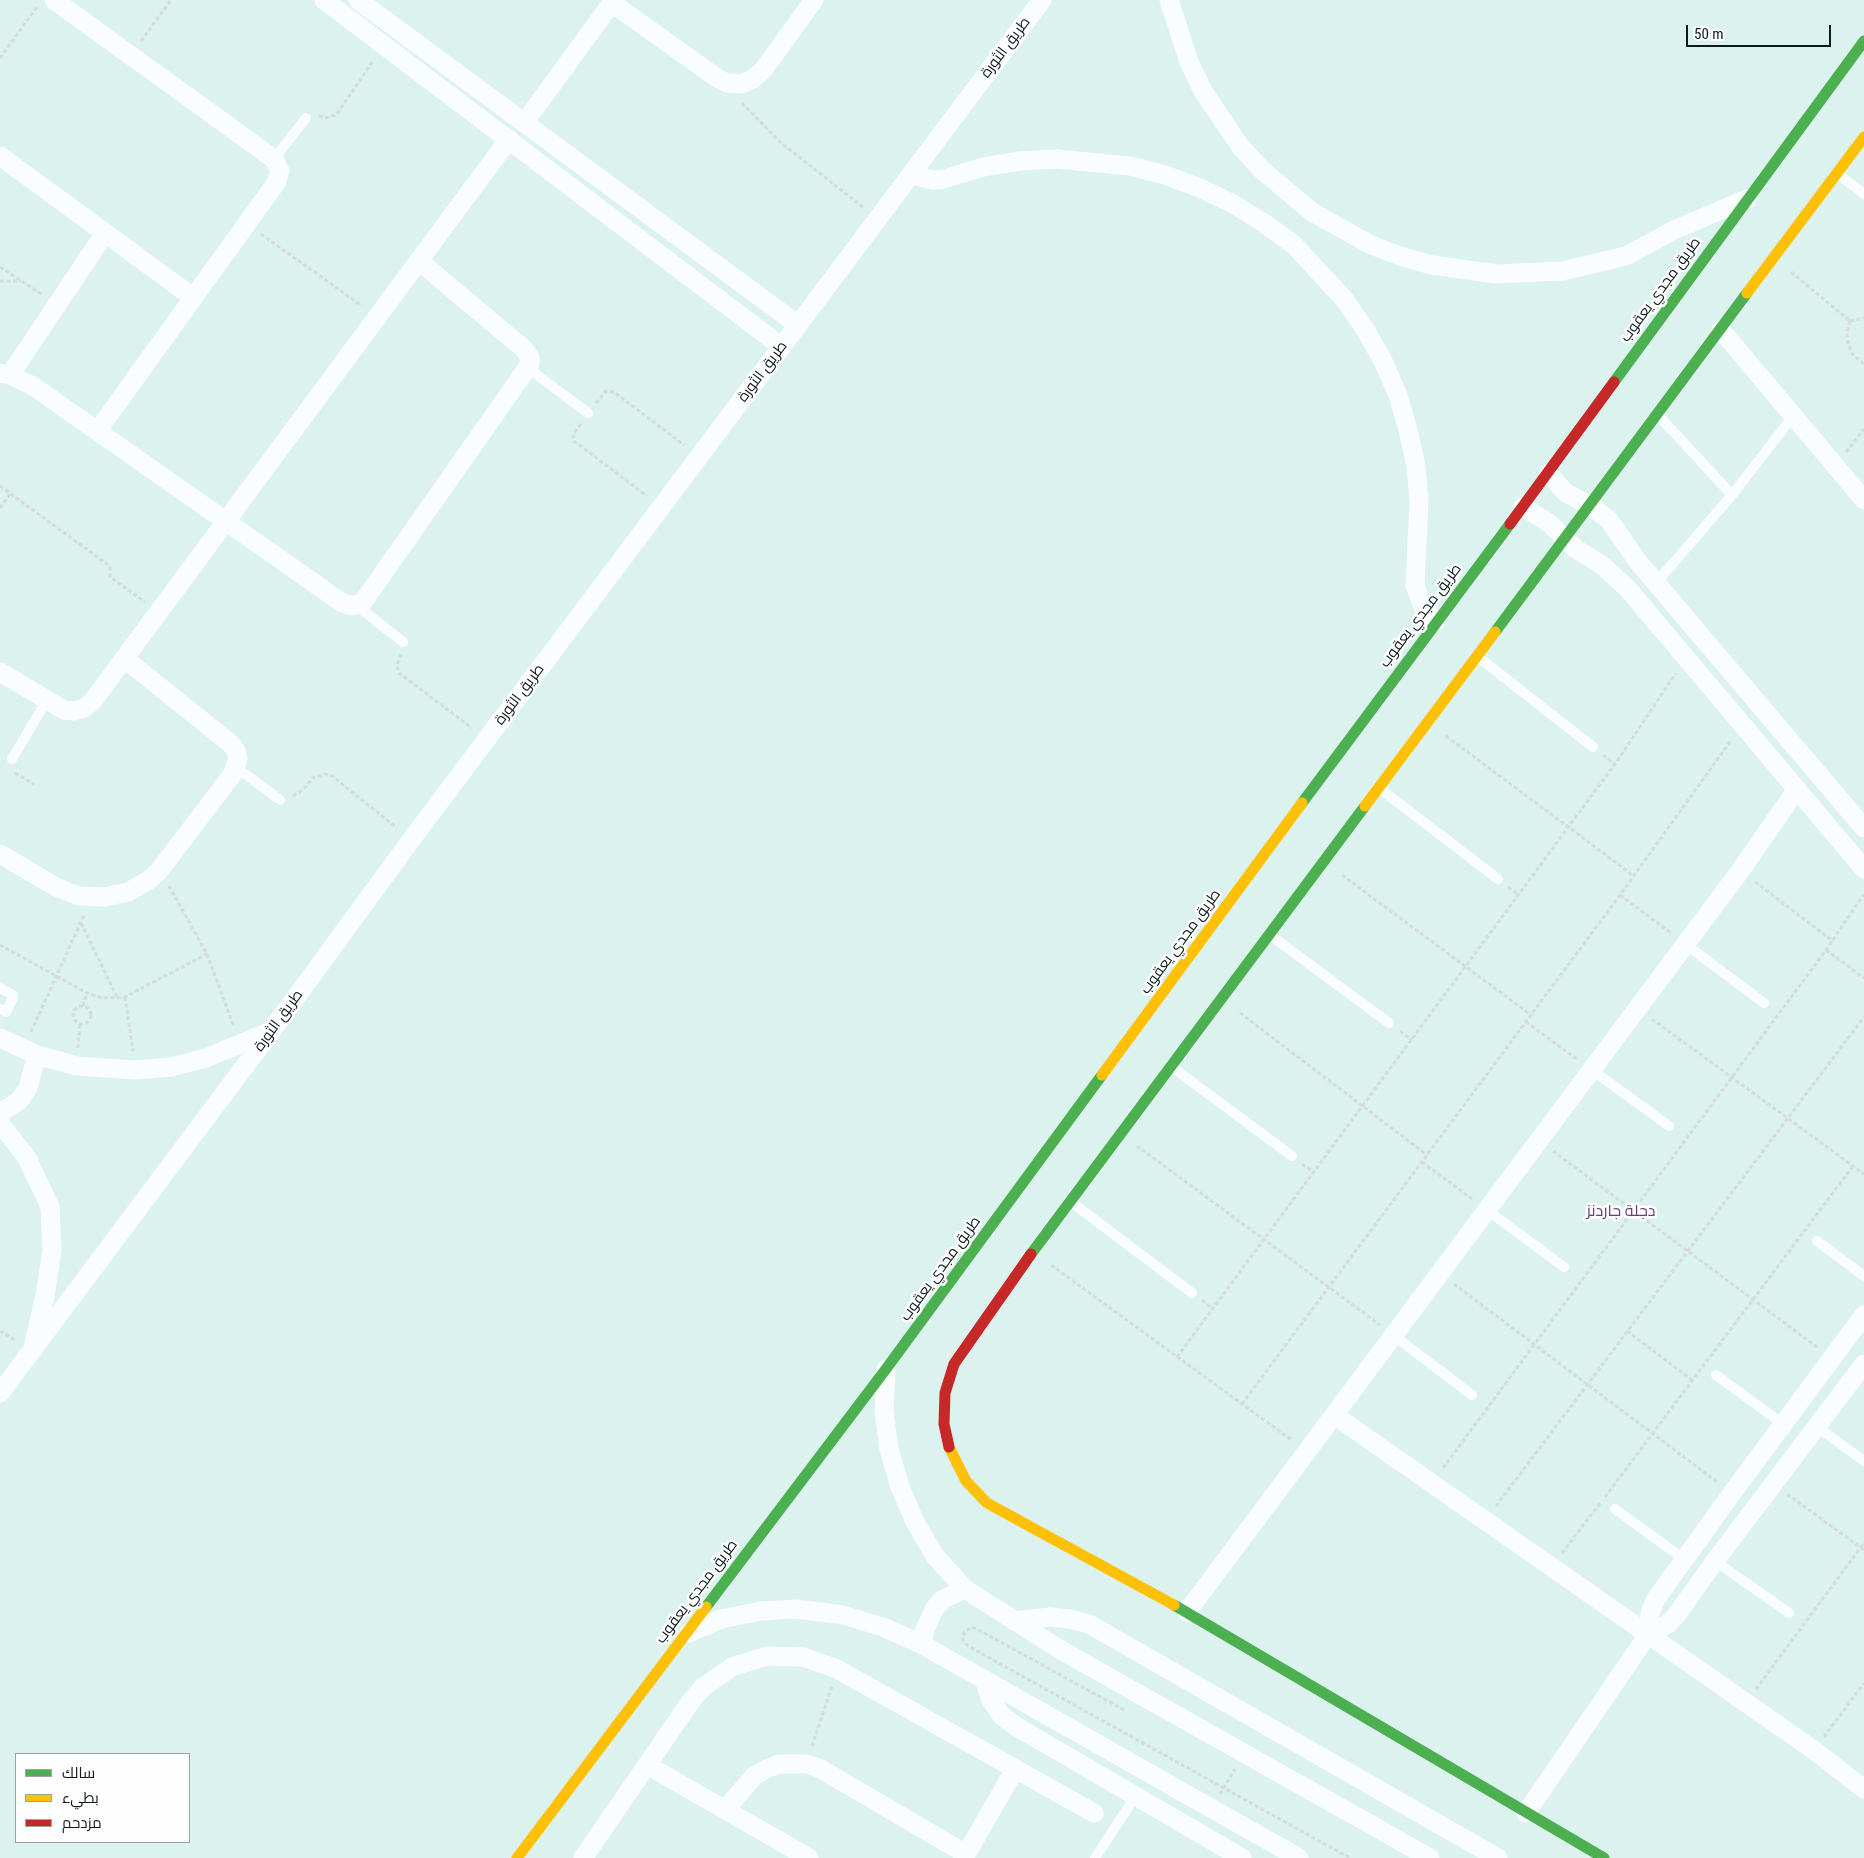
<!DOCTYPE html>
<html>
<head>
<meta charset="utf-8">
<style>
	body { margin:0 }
	#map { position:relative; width:1864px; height:1858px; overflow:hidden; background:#dcf2ef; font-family:"Roboto Condensed",Cairo,sans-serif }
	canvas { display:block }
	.legend { position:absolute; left:15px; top:1753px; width:175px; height:90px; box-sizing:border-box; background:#fefefe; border:1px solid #9da3a2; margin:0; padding:6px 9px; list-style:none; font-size:15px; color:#0c1a19 }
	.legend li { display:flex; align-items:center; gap:10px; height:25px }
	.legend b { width:25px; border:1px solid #9da3a2 }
	.scale { position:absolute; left:1686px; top:25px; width:145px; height:22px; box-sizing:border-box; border:2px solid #0c1a19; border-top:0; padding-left:6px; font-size:15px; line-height:18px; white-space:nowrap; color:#0c1a19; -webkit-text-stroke:4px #fefefe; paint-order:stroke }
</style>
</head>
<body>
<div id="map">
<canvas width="1864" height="1858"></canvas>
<ul class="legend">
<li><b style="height:6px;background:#4caf50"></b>سالك</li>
<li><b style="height:6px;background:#ffc107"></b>بطيء</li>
<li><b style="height:6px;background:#c62828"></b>مزدحم</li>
</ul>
<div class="scale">50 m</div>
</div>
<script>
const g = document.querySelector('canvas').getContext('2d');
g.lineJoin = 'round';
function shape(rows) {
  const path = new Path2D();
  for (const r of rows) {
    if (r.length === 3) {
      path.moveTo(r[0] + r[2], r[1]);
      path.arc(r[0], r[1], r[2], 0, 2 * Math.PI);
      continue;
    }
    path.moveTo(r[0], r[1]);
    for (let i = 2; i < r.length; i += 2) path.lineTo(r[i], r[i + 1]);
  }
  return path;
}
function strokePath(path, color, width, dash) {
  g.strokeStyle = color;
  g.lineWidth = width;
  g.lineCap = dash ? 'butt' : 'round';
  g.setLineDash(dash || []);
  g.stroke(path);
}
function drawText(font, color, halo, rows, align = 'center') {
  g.font = font + ' "Roboto Condensed",Cairo,sans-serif';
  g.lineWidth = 5;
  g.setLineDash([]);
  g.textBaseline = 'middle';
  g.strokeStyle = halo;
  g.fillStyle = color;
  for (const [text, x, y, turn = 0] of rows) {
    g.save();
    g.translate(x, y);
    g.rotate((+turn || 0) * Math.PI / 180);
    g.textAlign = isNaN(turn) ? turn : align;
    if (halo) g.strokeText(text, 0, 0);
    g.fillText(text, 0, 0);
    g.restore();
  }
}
strokePath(shape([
	[141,41,171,0],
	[0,58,37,7],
	[742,103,780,142,864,208],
	[319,116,325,118,336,115,373,61],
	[261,234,362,306],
	[0,267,43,295],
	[1791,272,1850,321],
	[0,281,21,281],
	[1850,321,1847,332,1848,344,1853,355,1864,364],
	[1850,321,1864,318],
	[596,403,606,391,614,392,684,445],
	[581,424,573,434,574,441,647,496],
	[1846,452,1864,429],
	[0,486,107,564,110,567,110,577,145,602],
	[0,508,10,494],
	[401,654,397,666,399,673,472,728],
	[1446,736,1634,876],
	[1603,755,1615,764],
	[15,773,34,784],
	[293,796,304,789,312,778,325,774,332,776,397,828],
	[1342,875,1531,1015],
	[1755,882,1833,941],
	[169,886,207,954,234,1027],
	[1508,887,1519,895],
	[1620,895,1671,933],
	[81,923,118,999],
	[0,945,87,993,102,998,125,997,207,954],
	[1826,950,1864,978],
	[125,997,133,1051],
	[83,1006,87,993],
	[82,1015,9],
	[1240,1013,1427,1155],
	[1652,1019,1864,1174],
	[1526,1022,1578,1060],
	[1400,1031,1412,1040],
	[31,1032,84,915],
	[78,1048,80,1024],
	[1137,1146,1380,1325],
	[1553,1151,1817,1347],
	[1422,1162,1472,1199],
	[1302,1164,1314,1172],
	[1051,1265,1293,1441],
	[1454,1284,1717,1482],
	[1202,1300,1213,1309],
	[0,1331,17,1341],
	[1627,1331,1692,1380],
	[1177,1357,1615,764,1676,673],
	[1242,1404,1620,895,1732,739],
	[1443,1468,1826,950,1864,894],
	[1787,1494,1864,1550],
	[1605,1497,1853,1166],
	[1496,1506,1864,1017],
	[1562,1553,1601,1502],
	[1756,1689,1864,1543],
	[1124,1710,977,1629,972,1627,964,1632,963,1640,968,1646,1350,1858],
	[1824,1737,1864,1683],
	[812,1746,832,1686],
	[1220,1794,1235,1769]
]), '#d5dcdb', 3, [4, 2.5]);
strokePath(shape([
	[274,159,306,118],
	[1838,174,1864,194],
	[529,369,588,413],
	[1658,415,1732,495],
	[1656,583,1732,495,1794,415],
	[356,605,403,642],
	[1477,656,1593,747],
	[12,759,47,700],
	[236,767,280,800],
	[1379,788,1498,879],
	[1270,935,1389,1023],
	[1685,944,1764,1003],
	[0,988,13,995,13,998,6,1012,0,1009],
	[1172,1067,1292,1156],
	[1592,1070,1669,1126],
	[1071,1202,1192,1293],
	[1487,1210,1564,1267],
	[1817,1241,1864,1276],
	[1393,1335,1472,1395],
	[1716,1375,1783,1424],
	[1816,1426,1864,1461],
	[1615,1509,1685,1560],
	[1715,1561,1789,1613],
	[1095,1858,1135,1797]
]), '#fafdfd', 10);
strokePath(shape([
	[54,0,274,159,280,171,276,183,98,430],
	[324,0,782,347],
	[358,0,798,325],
	[1169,0,1189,62,1203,91,1240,146,1262,170,1312,212,1369,244,1400,256,1432,265,1496,274,1562,271,1626,256,1674,230,1747,199],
	[612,3,717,78,727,83,741,84,753,79,763,70,814,0],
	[524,123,614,0],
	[0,156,194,298],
	[911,175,933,180,944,179,983,167,1020,161,1057,159,1130,166,1165,175,1200,188,1233,204,1264,223,1294,245,1344,299,1365,329,1383,361,1398,395,1408,430,1416,466,1419,502,1415,585,1422,605,1435,622],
	[1721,330,1864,500],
	[0,373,10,375,33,386,341,602,348,605,356,605,363,602,530,364,530,358,524,349,419,261],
	[10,375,105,233],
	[1548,473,1566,493,1591,506,1609,520,1639,563,1864,828],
	[1523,507,1549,523,1576,549,1603,566,1628,589,1864,869],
	[0,672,64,710,74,711,84,708,92,702,509,139],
	[0,854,56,887,79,896,104,897,128,892,149,880,159,871,232,775,238,759,236,751,231,744,125,659],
	[0,1038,37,1055,77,1066,135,1070,171,1067,206,1058,271,1031],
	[0,1113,19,1101,28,1088,37,1055],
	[0,1123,27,1158,50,1207,52,1250,45,1296,34,1343],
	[886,1369,884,1411,889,1449,900,1487,915,1522,935,1556,965,1589,1059,1649,1430,1858],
	[0,1393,272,1030,411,840,1042,0],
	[1334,1415,1815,1751,1864,1789],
	[1187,1612,1740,871,1797,789],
	[1014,1621,1050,1617,1070,1619,1089,1624,1498,1858],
	[689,1633,721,1619,761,1611,797,1609,843,1615,883,1627,923,1645,1299,1858],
	[1649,1633,1650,1613,1656,1599,1732,1493,1864,1315],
	[923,1645,924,1632,934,1609,942,1600,965,1589],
	[984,1679,991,1700,1002,1716,1017,1727,1242,1858],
	[647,1765,809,1858],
	[725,1810,754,1776,766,1769,779,1764,806,1764,819,1768,966,1854],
	[1526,1813,1649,1633,1668,1624,1678,1613,1715,1561,1864,1364],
	[583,1858,691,1701,703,1687,732,1667,767,1656,803,1657,837,1669,1094,1813],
	[964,1858,1015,1769]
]), '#fafdfd', 19);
strokePath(shape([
	[1614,382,1864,41],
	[1495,632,1747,293],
	[1302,803,1510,524],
	[1031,1254,1365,806],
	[1174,1605,1604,1858],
	[706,1607,886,1369,1102,1075]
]), '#4caf50', 11);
strokePath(shape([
	[1747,293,1864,137],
	[1365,806,1495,632],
	[1102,1075,1302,803],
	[949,1447,966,1481,987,1503,1174,1605],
	[517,1858,706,1607]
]), '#ffc107', 11);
strokePath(shape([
	[1510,524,1614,382],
	[949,1447,944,1424,945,1393,954,1364,1031,1254]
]), '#c62828', 11);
drawText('15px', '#0c1a19', '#fefefe', [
	["طريق الثورة",1006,48,-53],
	["طريق مجدي يعقوب",1661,290,-54],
	["طريق الثورة",763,372,-53],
	["طريق مجدي يعقوب",1421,616,-53],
	["طريق الثورة",520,695,-53],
	["طريق مجدي يعقوب",1181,942,-54],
	["طريق الثورة",279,1021,-54],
	["طريق مجدي يعقوب",941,1269,-54],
	["طريق مجدي يعقوب",697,1592,-53]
]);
drawText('16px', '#664079', '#fefefe', [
	["دجلة جاردنز",1621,1212]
]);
</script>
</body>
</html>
